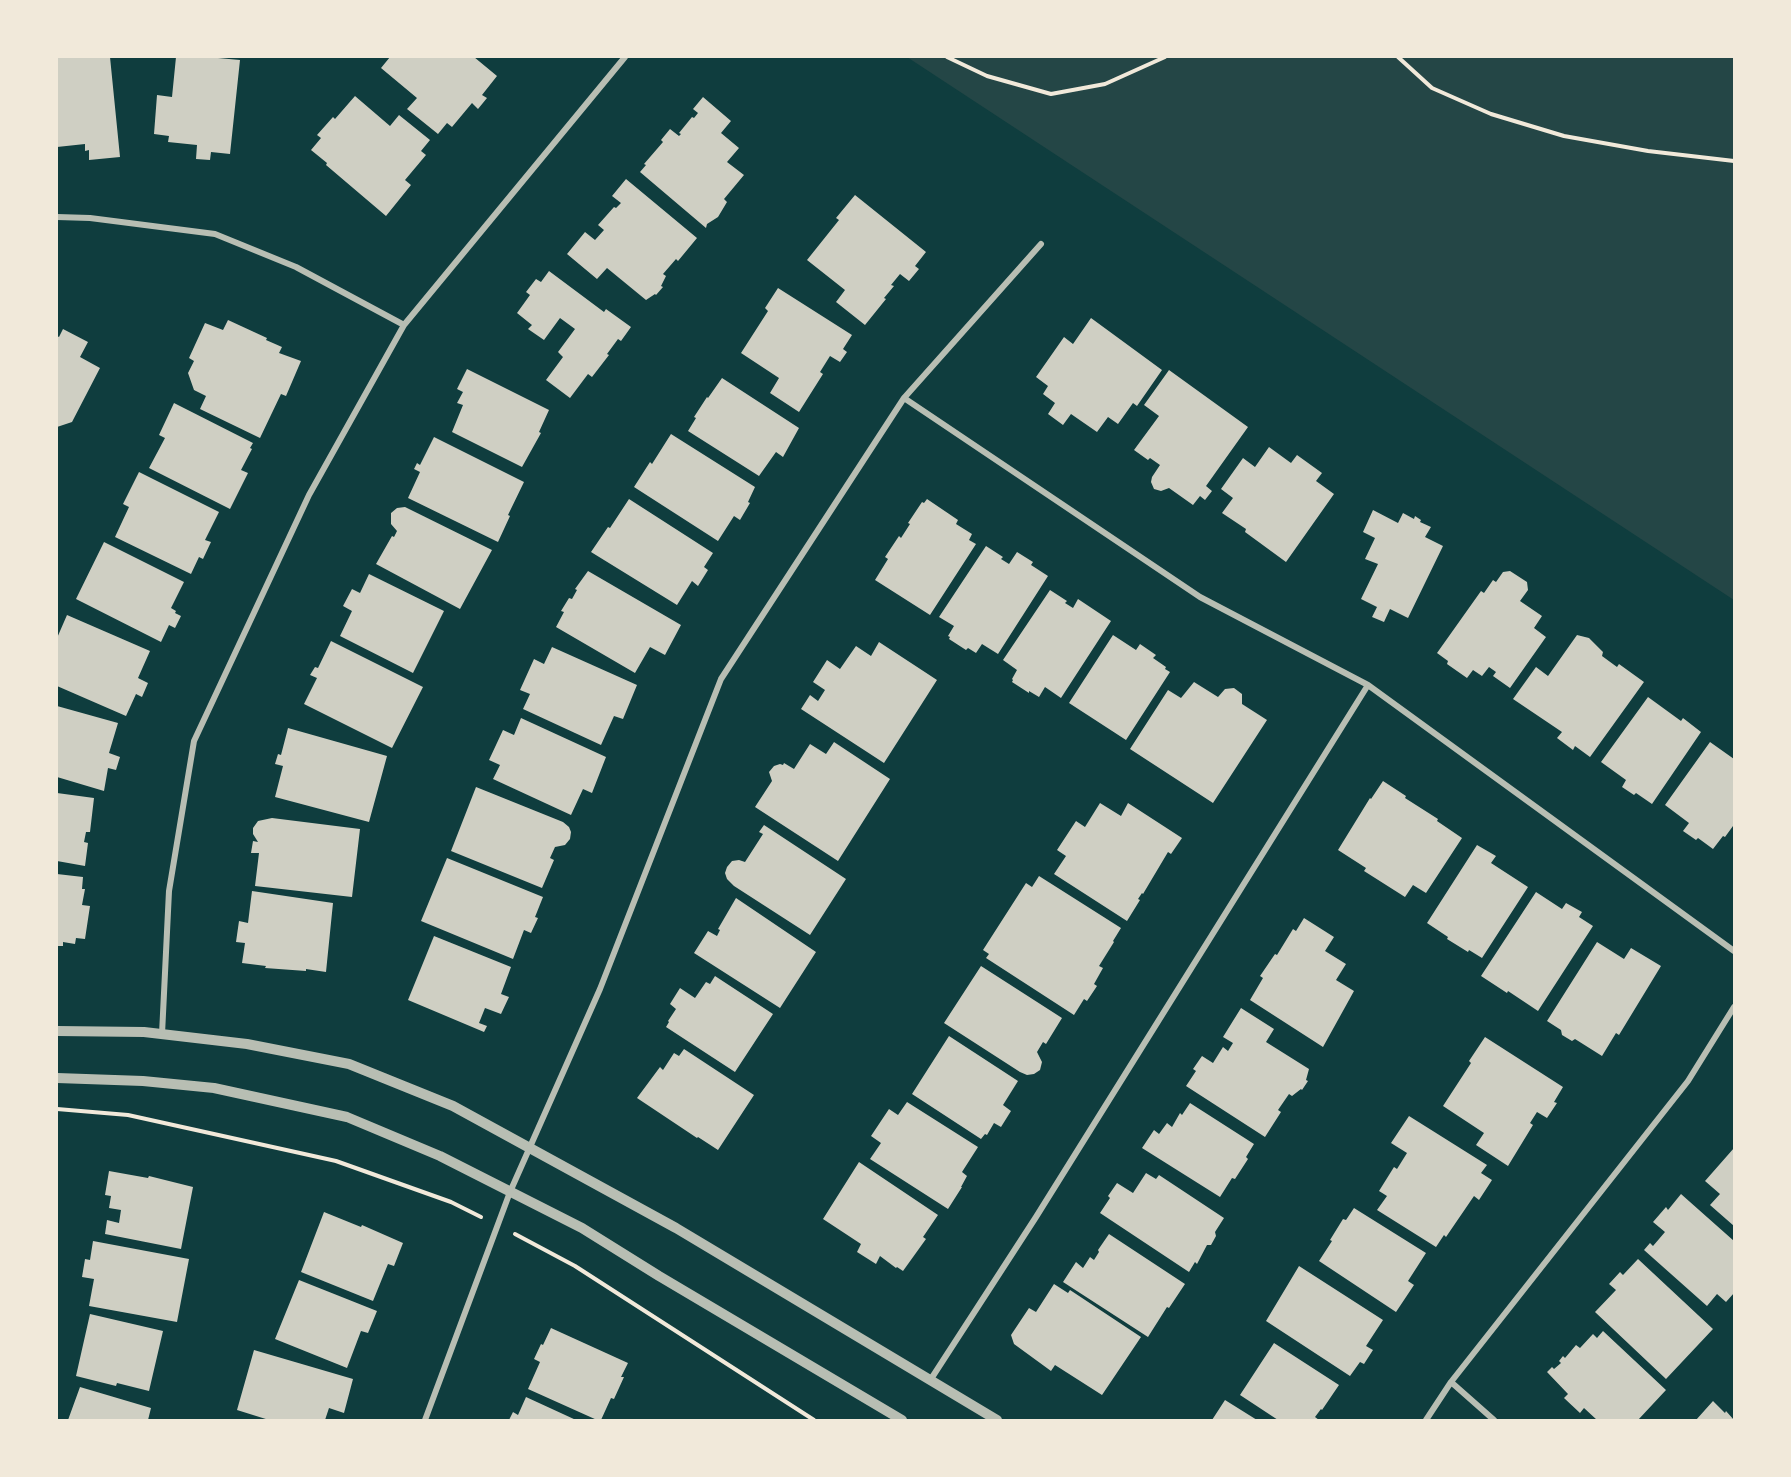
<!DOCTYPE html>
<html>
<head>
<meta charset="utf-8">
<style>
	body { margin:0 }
	#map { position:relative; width:1791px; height:1477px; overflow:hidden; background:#0f3d3e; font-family:Poppins,sans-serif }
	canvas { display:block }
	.frame { position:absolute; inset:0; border:58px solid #f1e9da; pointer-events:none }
</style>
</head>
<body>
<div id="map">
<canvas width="1791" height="1477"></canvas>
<div class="frame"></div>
</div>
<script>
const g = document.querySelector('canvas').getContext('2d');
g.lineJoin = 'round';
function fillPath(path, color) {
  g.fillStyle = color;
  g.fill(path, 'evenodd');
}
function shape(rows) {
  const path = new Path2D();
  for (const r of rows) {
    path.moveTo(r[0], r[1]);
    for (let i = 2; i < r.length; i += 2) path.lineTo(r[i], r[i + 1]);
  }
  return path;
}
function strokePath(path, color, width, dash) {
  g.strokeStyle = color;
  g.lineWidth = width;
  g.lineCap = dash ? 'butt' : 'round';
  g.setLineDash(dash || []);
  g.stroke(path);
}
fillPath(shape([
	[907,57,1734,57,1734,600]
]), '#244646');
fillPath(shape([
	[72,57,110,57,120,157,89,160,89,150,85,151,85,144,57,147,57,58],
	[176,57,207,57,240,60,230,154,211,152,210,160,196,159,197,145,168,142,169,136,154,134,157,95,172,97],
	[390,57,474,57,497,76,482,95,487,98,478,109,472,103,452,127,447,123,438,134,407,109,417,98,381,68],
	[355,96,390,126,399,115,430,140,421,151,426,155,405,180,411,185,386,216,326,165,327,163,311,150,321,138,317,135,333,117,335,119],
	[703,97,731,121,721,133,739,148,727,162,744,175,724,199,727,202,718,217,707,224,706,228,640,172,646,165,644,164,663,142,661,140,670,129,679,136,681,134,679,133,692,117,694,118,698,113,693,109],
	[626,179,697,238,678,261,676,259,663,274,666,276,661,286,663,287,656,295,655,294,646,300,607,268,597,279,567,254,585,232,595,240,604,230,598,225,614,207,616,208,621,203,612,196],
	[855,195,926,252,915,266,919,269,909,281,900,274,891,285,894,286,884,298,886,299,865,325,836,302,845,290,807,260,839,220,836,218],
	[549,271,604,312,606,309,631,327,621,341,618,339,607,354,609,355,592,377,588,374,570,398,546,380,563,357,558,352,575,329,560,318,544,340,528,329,532,325,517,313,530,295,526,292,536,279,541,282],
	[778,288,852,335,843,349,847,352,840,362,830,356,820,372,823,374,799,412,770,393,779,378,741,353,768,311,765,308],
	[1091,318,1162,370,1137,406,1133,403,1118,424,1108,417,1097,432,1071,414,1063,425,1048,414,1055,403,1043,394,1048,386,1036,377,1064,337,1073,344],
	[228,320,267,338,266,340,282,347,279,353,301,361,286,396,281,394,260,438,200,409,206,396,194,390,188,373,194,361,189,358,205,323,223,330],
	[63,329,88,342,80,357,100,368,72,422,57,427,57,336,59,337],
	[467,369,549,410,539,432,541,433,522,467,452,432,463,405,457,403,463,392,457,389],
	[1169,370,1248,427,1206,486,1212,491,1205,500,1200,496,1193,505,1169,488,1161,491,1154,489,1151,482,1152,477,1160,465,1150,458,1148,460,1134,450,1159,416,1144,405],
	[722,378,799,428,783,457,776,452,759,476,688,431,696,418,694,417,707,397,708,398],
	[174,403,253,443,250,448,252,449,241,470,248,473,230,509,149,468,165,438,159,435],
	[671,434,755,487,748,502,750,503,740,520,734,516,718,541,634,487,650,462,652,464],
	[434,437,524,482,508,515,510,516,498,542,408,498,420,472,414,469,417,463,420,465],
	[1269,447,1291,463,1297,455,1322,473,1316,481,1334,494,1286,562,1245,532,1246,529,1222,513,1233,498,1221,489,1243,458,1255,467],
	[139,472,219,512,205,540,211,542,203,559,199,557,191,574,115,537,129,507,123,504],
	[629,499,713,553,704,567,708,570,698,586,692,581,677,605,591,552,608,527,610,528],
	[927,499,958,520,956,524,972,534,969,540,976,544,930,615,875,580,888,559,885,557,899,536,901,538,910,524,908,523,922,502,924,503],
	[405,507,492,550,460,609,376,564,392,536,394,537,397,531,391,524,391,513,397,508],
	[1373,510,1398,523,1403,513,1414,519,1415,516,1421,520,1420,522,1431,527,1425,537,1443,546,1408,618,1390,609,1384,622,1372,617,1377,607,1361,599,1378,564,1365,559,1375,538,1363,532],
	[104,542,184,582,171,608,176,611,175,613,181,616,175,628,169,625,161,642,76,599],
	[986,546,1003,557,1001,559,1009,564,1017,552,1033,562,1031,565,1048,576,998,654,982,644,976,653,968,648,966,650,949,639,950,637,948,636,954,626,939,617],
	[588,571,681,625,665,655,650,647,635,673,556,627,564,612,561,611,569,598,572,599,577,590,575,589],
	[1510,571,1527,582,1528,590,1520,601,1542,616,1534,628,1546,637,1510,688,1493,676,1496,672,1489,667,1482,676,1473,670,1467,678,1447,664,1448,661,1437,653,1481,591,1484,593,1493,580,1496,582,1503,572],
	[369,574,444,611,413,673,340,636,352,611,343,606,352,589,360,593],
	[1050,590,1067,601,1065,603,1073,608,1078,599,1111,621,1061,698,1045,687,1039,697,1029,691,1029,693,1012,682,1013,680,1012,679,1017,670,1003,660],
	[67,615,150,651,138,678,148,683,142,697,136,694,126,716,57,686,57,638],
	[1113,635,1136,650,1140,644,1156,655,1153,658,1166,667,1165,669,1170,672,1126,740,1069,703],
	[1577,635,1589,638,1603,652,1602,656,1617,667,1619,664,1644,682,1590,757,1575,746,1573,750,1557,738,1562,732,1513,699,1536,667,1548,676],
	[331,641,423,687,392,748,304,704,317,678,310,675,315,667,318,668],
	[879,642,937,680,884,763,801,709,810,695,818,701,825,690,813,682,827,660,840,669,856,646,871,656],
	[552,647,637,685,623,719,614,716,601,745,523,709,530,694,520,690,534,659,544,664],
	[1194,682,1218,697,1225,689,1234,688,1242,694,1242,704,1267,720,1213,803,1130,749,1168,690,1181,698],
	[1648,697,1681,721,1683,718,1701,732,1652,804,1636,793,1634,795,1622,787,1626,780,1601,762],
	[57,706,118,723,109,753,120,757,116,770,108,768,104,791,57,777],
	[521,718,606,757,592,793,583,789,571,815,493,779,500,765,489,760,503,730,514,735],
	[288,728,387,756,369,822,275,797,283,766,275,764,278,754,281,755],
	[834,742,890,779,838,861,755,807,772,781,769,772,774,766,780,764,783,765,784,763,794,769,810,744,826,754],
	[1710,742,1734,759,1734,827,1733,826,1725,837,1723,836,1713,849,1698,838,1696,840,1683,831,1689,823,1665,805],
	[1383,781,1406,796,1405,798,1438,819,1437,821,1462,838,1426,893,1413,885,1405,897,1364,871,1366,868,1338,850,1370,798,1371,799],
	[476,787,563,822,569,827,571,832,570,839,565,845,555,847,550,858,554,860,542,888,451,851],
	[57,793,94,798,90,832,86,832,84,842,88,843,85,866,57,861],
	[1100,803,1121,816,1128,803,1182,838,1171,854,1168,852,1143,894,1142,893,1138,899,1140,900,1127,921,1054,874,1066,856,1057,850,1076,821,1085,827],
	[272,818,360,829,352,897,255,886,259,853,251,853,253,841,258,842,253,834,253,828,258,821],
	[764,825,846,879,810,935,734,886,727,879,725,873,727,867,732,861,739,860,745,862,763,834,759,832],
	[1477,845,1496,856,1491,863,1528,887,1482,958,1469,950,1468,952,1447,939,1448,937,1427,923],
	[447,858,543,897,535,917,538,918,531,933,524,930,513,959,421,921],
	[57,874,83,877,82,889,85,889,82,905,90,906,85,939,76,938,75,944,63,942,63,946,57,946],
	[1039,876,1121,928,1113,941,1114,942,1099,966,1103,968,1094,984,1097,986,1087,1001,1084,999,1074,1015,986,958,989,954,983,950,1026,883,1032,887],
	[252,891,333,903,326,972,306,969,306,971,265,968,266,966,242,963,245,943,236,942,239,921,248,923],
	[1536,892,1562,909,1566,903,1582,912,1579,917,1593,926,1538,1011,1508,991,1507,993,1481,976],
	[736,898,816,952,780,1008,694,953,708,931,717,936,720,930,718,929],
	[1304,918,1334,937,1325,951,1346,964,1336,980,1354,991,1323,1047,1250,1000,1263,978,1260,976,1275,954,1277,955,1293,929,1296,931],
	[434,936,511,967,501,994,509,997,501,1014,485,1008,479,1023,487,1026,484,1032,408,1000],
	[1597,942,1624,959,1631,948,1661,966,1619,1035,1616,1033,1602,1056,1575,1039,1572,1041,1562,1035,1561,1030,1547,1021],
	[981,966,1062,1018,1046,1044,1043,1042,1037,1052,1042,1062,1040,1070,1034,1074,1027,1075,1020,1072,944,1023],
	[715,976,773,1014,735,1072,666,1027,669,1022,668,1021,676,1009,670,1004,680,988,695,998,706,982,710,984],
	[1241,1008,1274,1029,1266,1042,1309,1069,1306,1080,1308,1081,1302,1090,1301,1089,1292,1096,1289,1094,1278,1110,1281,1112,1265,1137,1186,1086,1196,1071,1193,1069,1202,1056,1213,1063,1223,1047,1228,1051,1233,1043,1223,1037],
	[949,1036,1018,1081,1003,1105,1011,1111,1001,1127,994,1123,987,1135,985,1134,981,1139,912,1094],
	[1485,1037,1563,1087,1554,1102,1557,1103,1547,1118,1537,1112,1530,1123,1533,1125,1508,1166,1476,1145,1484,1133,1443,1106,1471,1063,1469,1061],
	[684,1049,754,1095,718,1150,698,1137,697,1138,637,1098,660,1067,663,1070,674,1053,679,1056],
	[907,1102,978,1147,962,1172,967,1176,961,1187,962,1187,948,1209,870,1159,881,1143,871,1136,889,1109,898,1115],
	[1190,1103,1254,1144,1246,1157,1248,1159,1235,1179,1232,1178,1220,1197,1142,1148,1154,1130,1159,1134,1167,1123,1172,1127,1180,1113,1182,1115],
	[1409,1116,1487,1165,1481,1173,1492,1180,1479,1200,1474,1196,1446,1237,1444,1235,1436,1247,1377,1210,1387,1196,1379,1191,1394,1167,1397,1169,1407,1153,1391,1143],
	[1734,1148,1734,1226,1710,1205,1720,1194,1705,1181],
	[859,1162,938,1215,923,1237,926,1239,903,1271,897,1267,896,1268,880,1256,876,1264,857,1252,861,1244,823,1219],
	[109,1171,148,1178,149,1176,193,1187,181,1249,105,1234,107,1220,119,1223,121,1210,109,1208,111,1196,105,1195],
	[1146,1173,1156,1179,1159,1175,1224,1218,1215,1232,1216,1236,1211,1245,1207,1245,1197,1264,1195,1262,1189,1272,1100,1213,1110,1198,1108,1196,1117,1183,1133,1193],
	[1681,1194,1734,1241,1734,1293,1726,1302,1717,1294,1707,1306,1644,1250,1650,1243,1653,1246,1665,1232,1653,1222,1666,1207,1668,1210],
	[1354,1208,1426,1253,1408,1281,1414,1285,1396,1312,1319,1261,1332,1241,1330,1240,1343,1219,1346,1220],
	[324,1212,361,1227,362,1225,403,1243,394,1266,388,1264,373,1301,301,1272],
	[1109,1234,1185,1284,1169,1308,1167,1307,1148,1337,1063,1282,1076,1262,1083,1268,1090,1257,1094,1260,1099,1252,1098,1250],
	[93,1241,189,1259,177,1322,89,1306,94,1279,82,1277,85,1259,90,1260],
	[1638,1259,1713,1329,1666,1379,1595,1312,1616,1290,1609,1284,1620,1272,1623,1275],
	[1299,1266,1383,1320,1366,1346,1373,1350,1364,1364,1360,1362,1350,1376,1266,1321],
	[299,1280,377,1311,368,1333,361,1331,347,1368,275,1339],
	[1054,1284,1068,1293,1070,1290,1141,1337,1102,1395,1055,1365,1051,1371,1014,1344,1011,1335,1029,1308,1036,1312],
	[90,1314,163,1331,149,1391,117,1383,116,1386,76,1376],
	[551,1328,628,1363,621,1377,624,1377,614,1399,611,1398,601,1420,597,1420,528,1389,540,1362,534,1359,541,1344,543,1345],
	[1603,1331,1666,1390,1638,1420,1597,1420,1584,1408,1580,1413,1564,1398,1568,1394,1547,1372,1552,1367,1554,1369,1561,1363,1559,1361,1563,1356,1565,1358,1576,1345,1580,1348,1593,1334,1597,1338],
	[1274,1343,1339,1385,1322,1410,1321,1409,1315,1417,1319,1420,1278,1420,1240,1395],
	[254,1350,353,1379,344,1413,329,1408,325,1420,269,1420,237,1410],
	[80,1387,151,1408,148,1420,68,1420],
	[526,1397,576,1420,509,1420,513,1412,518,1415],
	[1225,1400,1257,1420,1212,1420],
	[1713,1401,1725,1413,1726,1411,1734,1420,1696,1420]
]), '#cfcfc3');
strokePath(shape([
	[947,57,987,76,1051,94,1105,84,1165,57],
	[1398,57,1432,88,1491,114,1564,136,1648,151,1734,161],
	[57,1109,128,1115,336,1161,451,1202,481,1217],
	[515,1234,575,1266,814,1420]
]), '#f1e9da', 4);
strokePath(shape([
	[57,217,90,218,215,234,296,267,404,325],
	[904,398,1200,597,1368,685,1734,951],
	[162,1034,169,891,194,741,309,495,404,325,625,57],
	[931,1379,1036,1217,1368,685],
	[1451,1382,1494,1420],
	[425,1420,510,1192,600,989,721,679,904,398,1041,244],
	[1426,1420,1451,1382,1688,1081,1734,1007]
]), '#b8beb3', 6);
strokePath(shape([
	[57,1031,144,1032,247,1044,349,1064,453,1106,676,1228,997,1420],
	[57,1078,143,1081,214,1088,347,1117,440,1156,582,1228,659,1276,902,1420]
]), '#b8beb3', 10);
</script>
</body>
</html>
